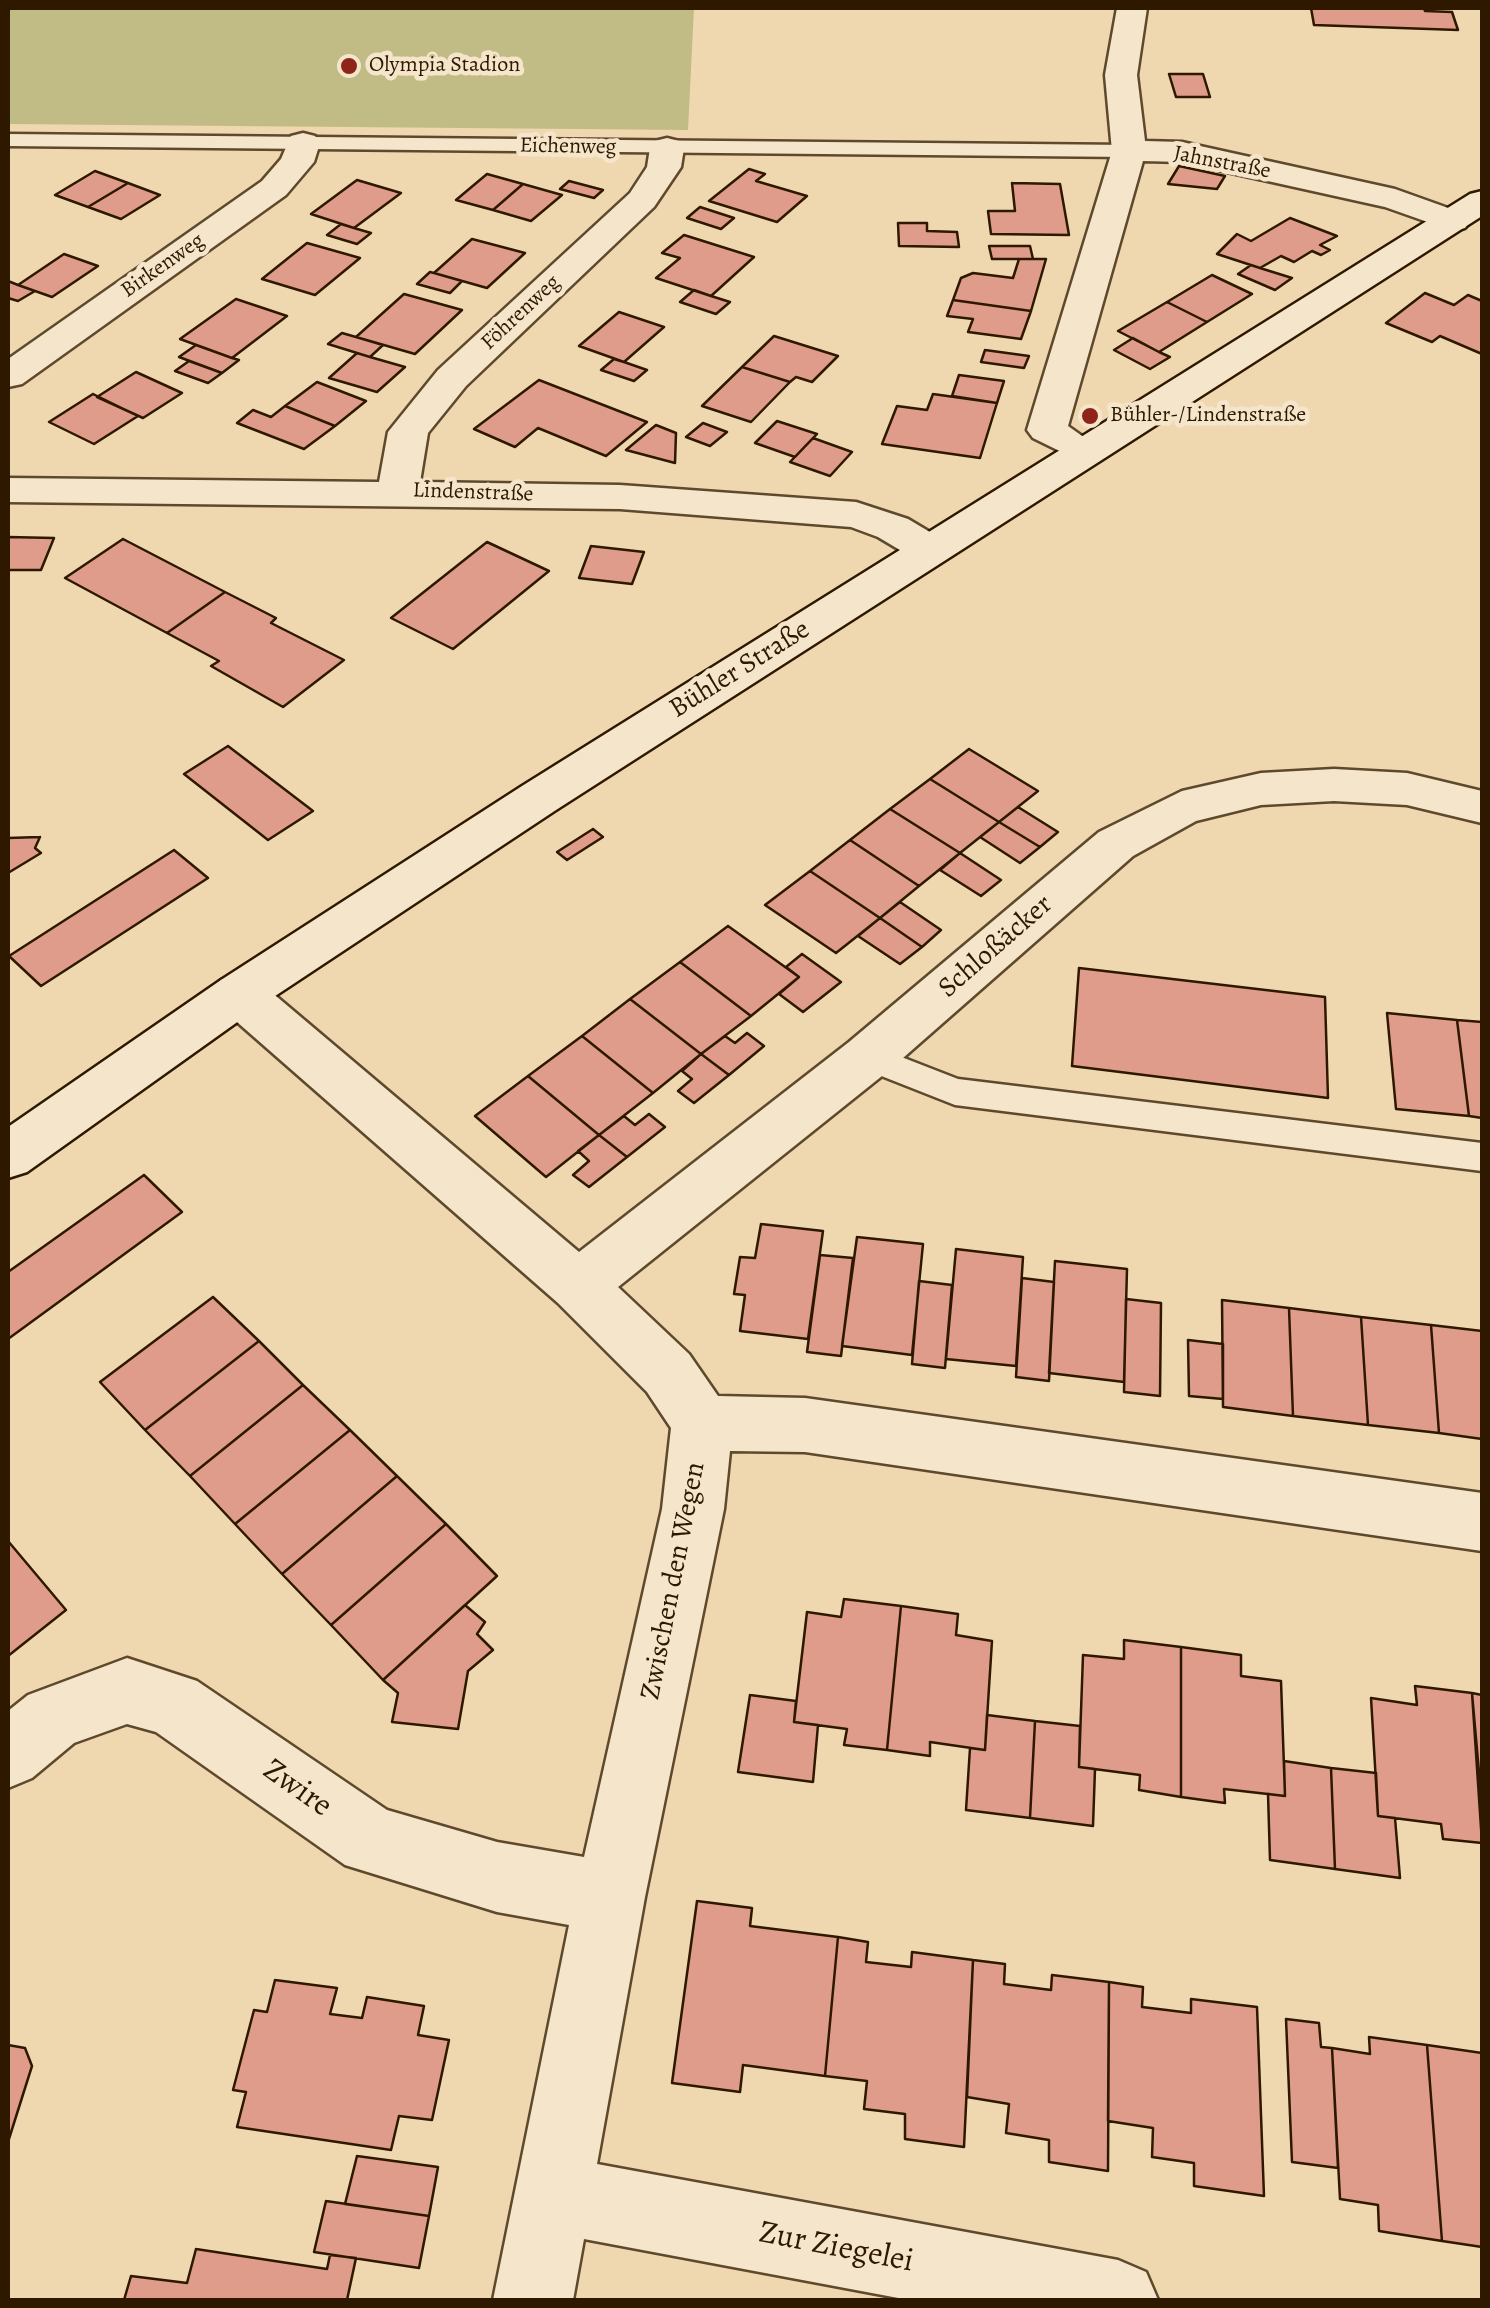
<!DOCTYPE html>
<html>
<head>
<meta charset="utf-8">
<style>
	body { margin:0 }
	#map { position:relative; width:1490px; height:2308px; overflow:hidden; background:#efd8af; font-family:Alegreya,serif }
	canvas { display:block }
	.frame { position:absolute; inset:0; border:10px solid #2e1900; pointer-events:none }
</style>
</head>
<body>
<div id="map">
<canvas width="1490" height="2308"></canvas>
<div class="frame"></div>
</div>
<script>
const g = document.querySelector('canvas').getContext('2d');
g.lineJoin = 'round';
function fillPath(path, color) {
  g.fillStyle = color;
  g.fill(path, 'evenodd');
}
function shape(rows) {
  const path = new Path2D();
  for (const r of rows) {
    path.moveTo(r[0], r[1]);
    for (let i = 2; i < r.length; i += 2) path.lineTo(r[i], r[i + 1]);
  }
  return path;
}
function strokePath(path, color, width, dash) {
  g.strokeStyle = color;
  g.lineWidth = width;
  g.lineCap = dash ? 'butt' : 'round';
  g.setLineDash(dash || []);
  g.stroke(path);
}
function drawText(font, color, halo, rows, align = 'center') {
  g.font = font + ' Alegreya,serif';
  g.lineWidth = 9;
  g.setLineDash([]);
  g.textBaseline = 'middle';
  g.strokeStyle = halo;
  g.fillStyle = color;
  for (const [text, x, y, turn = 0] of rows) {
    g.save();
    g.translate(x, y);
    g.rotate((+turn || 0) * Math.PI / 180);
    g.textAlign = isNaN(turn) ? turn : align;
    if (halo) g.strokeText(text, 0, 0);
    g.fillText(text, 0, 0);
    g.restore();
  }
}
fillPath(shape([
	[8,8,694,8,688,130,8,124]
]), '#c1bc85');
const building = shape([
	[1311,8,1424,8,1425,11,1452,12,1458,30,1314,25,1311,8],
	[1169,74,1203,74,1210,97,1176,97,1169,74],
	[1179,166,1225,176,1217,189,1168,184,1179,166],
	[749,169,765,174,756,181,807,196,777,222,709,201,749,169],
	[95,171,128,183,88,207,55,195,95,171],
	[487,174,523,184,493,210,456,200,487,174],
	[357,180,401,193,354,228,311,214,357,180],
	[569,181,603,190,594,198,560,189,569,181],
	[128,183,160,195,121,219,88,207,128,183],
	[1012,183,1060,184,1069,235,991,234,988,211,1015,211,1012,183],
	[523,184,562,195,531,221,493,210,523,184],
	[700,207,734,218,721,229,687,218,700,207],
	[1290,218,1337,236,1320,245,1330,250,1321,255,1312,251,1294,262,1281,256,1260,268,1217,254,1237,234,1251,241,1290,218],
	[898,223,927,223,927,231,957,232,959,247,899,246,898,223],
	[341,224,354,228,371,233,357,244,327,235,341,224],
	[684,235,754,257,711,296,656,278,680,258,662,253,684,235],
	[472,239,525,253,487,288,434,273,472,239],
	[307,243,360,258,315,295,262,279,307,243],
	[989,246,1030,246,1033,259,992,259,989,246],
	[64,254,98,266,52,297,18,285,64,254],
	[1019,259,1046,259,1031,311,953,300,961,278,973,273,1013,278,1019,259],
	[1251,265,1260,268,1292,278,1275,290,1238,274,1251,265],
	[430,272,434,273,462,281,450,293,417,284,430,272],
	[1212,275,1252,294,1207,322,1167,302,1212,275],
	[8,281,18,285,35,291,18,301,8,298,8,281],
	[694,290,711,296,730,302,716,314,680,302,694,290],
	[1425,293,1454,305,1468,295,1482,301,1482,354,1440,336,1432,342,1386,323,1425,293],
	[404,294,462,310,415,354,356,337,404,294],
	[236,299,287,316,232,358,180,339,236,299],
	[953,300,1031,311,1021,339,968,332,973,319,947,316,953,300],
	[1167,302,1207,322,1159,352,1118,331,1167,302],
	[619,312,664,327,624,362,579,346,619,312],
	[342,333,356,337,383,345,370,357,328,344,342,333],
	[774,336,838,356,812,382,796,377,790,382,742,367,774,336],
	[1133,338,1159,352,1170,357,1150,369,1114,350,1133,338],
	[196,345,232,358,239,360,222,373,179,357,196,345],
	[985,350,1029,356,1024,368,981,362,985,350],
	[357,353,370,357,405,367,377,392,329,378,357,353],
	[614,359,624,362,647,370,634,381,601,370,614,359],
	[189,361,222,373,208,383,175,371,189,361],
	[742,367,790,382,751,422,702,406,742,367],
	[136,372,182,393,143,418,97,397,136,372],
	[959,375,1004,381,997,403,952,396,959,375],
	[539,380,647,422,606,456,538,428,515,447,474,429,539,380],
	[317,382,366,401,335,426,285,406,317,382],
	[93,394,138,416,94,444,49,422,93,394],
	[933,394,997,403,980,458,882,444,897,406,927,410,933,394],
	[285,406,335,426,304,449,237,423,253,410,271,417,285,406],
	[777,421,817,434,795,457,755,443,777,421],
	[703,423,727,432,710,446,686,437,703,423],
	[656,425,676,433,675,463,626,450,656,425],
	[813,438,852,452,830,476,790,462,813,438],
	[8,537,54,538,41,570,8,570,8,537],
	[123,539,225,592,167,633,65,578,123,539],
	[487,542,549,571,453,649,391,618,487,542],
	[591,546,644,552,632,584,579,578,591,546],
	[225,592,276,618,271,623,344,660,283,707,211,666,219,661,167,633,225,592],
	[228,746,313,811,268,840,184,774,228,746],
	[969,749,1038,791,999,822,930,779,969,749],
	[930,779,999,822,960,853,890,809,930,779],
	[1018,807,1058,832,1040,847,999,822,1018,807],
	[890,809,960,853,919,886,850,840,890,809],
	[999,822,1040,847,1020,863,980,837,999,822],
	[593,829,603,837,567,860,557,852,593,829],
	[40,837,35,848,41,853,8,873,8,838,40,837],
	[850,840,919,886,880,918,810,871,850,840],
	[174,850,208,878,41,986,9,956,174,850],
	[960,853,1001,880,981,896,940,870,960,853],
	[810,871,880,918,836,953,765,905,810,871],
	[900,902,941,930,922,947,880,918,900,902],
	[880,918,922,947,900,964,858,936,880,918],
	[728,926,799,977,751,1016,680,962,728,926],
	[802,954,841,982,803,1012,779,994,799,977,786,967,802,954],
	[680,962,751,1016,701,1054,630,999,680,962],
	[1079,968,1325,997,1328,1098,1072,1066,1079,968],
	[630,999,701,1054,653,1093,582,1036,630,999],
	[1387,1013,1457,1020,1469,1116,1396,1109,1387,1013],
	[1457,1020,1482,1022,1482,1118,1469,1116,1457,1020],
	[747,1033,764,1046,729,1075,701,1054,725,1036,735,1043,747,1033],
	[582,1036,653,1093,599,1135,528,1076,582,1036],
	[701,1054,729,1075,694,1103,678,1091,692,1079,682,1071,701,1054],
	[528,1076,599,1135,546,1177,475,1116,528,1076],
	[649,1114,665,1127,627,1157,599,1135,624,1116,635,1125,649,1114],
	[599,1135,627,1157,589,1187,573,1175,589,1161,578,1151,599,1135],
	[144,1175,182,1212,8,1339,8,1272,144,1175],
	[761,1224,823,1231,808,1339,740,1331,745,1295,734,1294,740,1257,755,1258,761,1224],
	[857,1237,923,1244,912,1355,842,1346,857,1237],
	[956,1249,1023,1257,1016,1366,946,1359,956,1249],
	[820,1255,853,1258,841,1356,807,1352,820,1255],
	[1055,1261,1127,1269,1124,1382,1049,1373,1055,1261],
	[1022,1278,1054,1282,1049,1381,1016,1377,1022,1278],
	[919,1281,952,1285,945,1368,912,1364,919,1281],
	[213,1297,259,1341,145,1430,100,1382,213,1297],
	[1126,1299,1161,1303,1160,1396,1124,1392,1126,1299],
	[1222,1300,1289,1308,1293,1416,1223,1407,1222,1300],
	[1289,1308,1361,1317,1368,1425,1293,1416,1289,1308],
	[1361,1317,1431,1325,1439,1433,1368,1425,1361,1317],
	[1431,1325,1482,1331,1482,1439,1439,1433,1431,1325],
	[1188,1340,1223,1344,1223,1399,1189,1396,1188,1340],
	[259,1341,303,1385,190,1476,145,1430,259,1341],
	[303,1385,350,1430,235,1524,190,1476,303,1385],
	[350,1430,397,1476,282,1574,235,1524,350,1430],
	[397,1476,446,1524,331,1625,282,1574,397,1476],
	[446,1524,497,1576,383,1680,331,1625,446,1524],
	[8,1541,66,1610,8,1656,8,1541],
	[844,1599,901,1606,887,1750,844,1745,847,1729,794,1722,807,1612,841,1617,844,1599],
	[465,1605,485,1622,477,1634,493,1650,468,1671,458,1729,392,1722,398,1693,383,1680,465,1605],
	[901,1606,958,1614,956,1635,992,1641,985,1750,930,1742,930,1756,887,1750,901,1606],
	[1124,1640,1181,1647,1181,1797,1139,1790,1140,1775,1079,1767,1083,1655,1124,1659,1124,1640],
	[1181,1647,1241,1655,1241,1676,1281,1681,1285,1796,1224,1789,1225,1803,1181,1797,1181,1647],
	[1415,1686,1472,1693,1482,1843,1443,1839,1441,1824,1378,1816,1371,1698,1417,1705,1415,1686],
	[1472,1693,1482,1695,1482,1806,1472,1693],
	[750,1695,796,1701,794,1722,818,1725,813,1782,738,1772,750,1695],
	[987,1715,1035,1721,1030,1818,966,1810,970,1748,985,1750,987,1715],
	[1035,1721,1080,1726,1079,1767,1095,1769,1093,1826,1030,1818,1035,1721],
	[1284,1761,1331,1768,1335,1869,1270,1860,1268,1794,1285,1796,1284,1761],
	[1331,1768,1376,1773,1378,1816,1395,1818,1400,1878,1335,1869,1331,1768],
	[697,1901,752,1908,750,1926,838,1937,825,2076,743,2065,740,2092,672,2083,697,1901],
	[838,1937,868,1942,866,1962,911,1967,912,1952,973,1960,964,2147,905,2139,905,2114,864,2109,867,2081,825,2076,838,1937],
	[973,1960,1005,1964,1004,1984,1051,1990,1052,1975,1109,1982,1108,2171,1049,2162,1049,2140,1006,2133,1009,2104,967,2097,973,1960],
	[275,1980,337,1988,330,2014,362,2018,367,1997,424,2006,418,2035,449,2040,432,2120,399,2116,391,2150,237,2127,246,2092,233,2090,254,2010,267,2012,275,1980],
	[1109,1982,1143,1987,1142,2007,1191,2013,1191,1999,1257,2007,1264,2196,1194,2186,1194,2163,1152,2157,1153,2128,1108,2121,1109,1982],
	[1286,2019,1319,2023,1321,2047,1332,2048,1338,2168,1292,2162,1286,2019],
	[1369,2037,1427,2045,1442,2241,1379,2231,1378,2205,1340,2199,1332,2048,1370,2054,1369,2037],
	[8,2045,25,2048,32,2066,8,2142,8,2045],
	[1427,2045,1482,2053,1482,2247,1442,2241,1427,2045],
	[357,2156,438,2167,429,2216,345,2204,357,2156],
	[326,2201,429,2216,419,2268,314,2252,326,2201],
	[196,2249,327,2269,330,2255,356,2258,347,2300,124,2300,131,2276,187,2283,196,2249]
]);
fillPath(building, '#df9c8b');
strokePath(building, '#2e1900', 2.5);
const lane = shape([
	[8,134,1129,145,1140,151,1129,157,8,146,8,134],
	[868,1044,958,1079,1482,1143,1482,1171,955,1105,856,1066,851,1057,856,1048,868,1044]
]);
const street = shape([
	[1117,8,1147,8,1137,75,1145,141,1182,142,1395,189,1465,214,1470,221,1465,228,1453,231,1385,207,1182,162,1143,161,1068,426,1102,450,1096,458,1082,462,1033,438,1027,430,1112,151,1105,75,1117,8],
	[303,133,315,136,320,143,314,162,286,195,22,384,8,387,8,359,262,181,281,159,291,136,303,133],
	[667,138,679,141,684,148,681,167,654,207,466,386,428,433,420,482,620,485,856,502,908,519,945,541,951,550,945,559,930,563,915,559,878,537,851,527,620,509,8,502,8,478,379,482,388,432,438,370,630,193,647,167,650,148,655,141,667,138],
	[1334,769,1407,773,1482,791,1482,823,1407,805,1334,801,1261,805,1196,821,1133,856,887,1072,618,1287,689,1354,718,1396,805,1398,1482,1493,1482,1551,805,1452,730,1451,724,1509,645,1897,597,2164,1118,2260,1146,2272,1158,2300,909,2300,584,2239,573,2300,493,2300,569,1925,497,1912,345,1865,156,1732,127,1724,74,1743,32,1778,8,1788,8,1711,28,1695,127,1658,197,1681,387,1810,497,1842,584,1857,662,1509,671,1428,647,1392,558,1303,221,1008,213,994,221,980,239,974,257,980,579,1252,849,1042,1099,832,1182,791,1261,773,1334,769]
]);
const secondary = shape([
	[1482,191,1482,216,556,810,257,1008,27,1172,8,1178,8,1127,221,980,522,786,1470,194,1482,191]
]);
strokePath(lane, '#5e492c', 5);
strokePath(street, '#5e492c', 5);
strokePath(secondary, '#2e1900', 5);
fillPath(lane, '#f5e6cb');
fillPath(street, '#f5e6cb');
fillPath(secondary, '#f5e6cb');
for (const [x, y, r, color] of [
	[349,66,10,"#8f2418"],
	[1090,416,10,"#8f2418"]
]) {
  const dot = new Path2D();
  dot.arc(x, y, r, 0, 2 * Math.PI);
  g.fillStyle = color;
  g.fill(dot);
  strokePath(dot, '#f5e6cb', 4);
}
drawText('22px', '#2e1900', '#f5e6cb', [
	["Olympia Stadion",369,66],
	["Bühler-/Lindenstraße",1110,416]
], 'left');
drawText('22px', '#2e1900', '#f5e6cb', [
	["Eichenweg",568,147,1],
	["Jahnstraße",1222,163,11],
	["Birkenweg",163,266,-35],
	["Föhrenweg",521,313,-43],
	["Lindenstraße",473,493,2]
]);
drawText('28px', '#2e1900', '#f5e6cb', [
	["Bühler Straße",740,670,-32],
	["Schloßäcker",996,947,-41],
	["Zwischen den Wegen",674,1581,-79]
]);
drawText('32px', '#2e1900', '#f5e6cb', [
	["Zwire",297,1789,35],
	["Zur Ziegelei",836,2248,11]
]);
</script>
</body>
</html>
